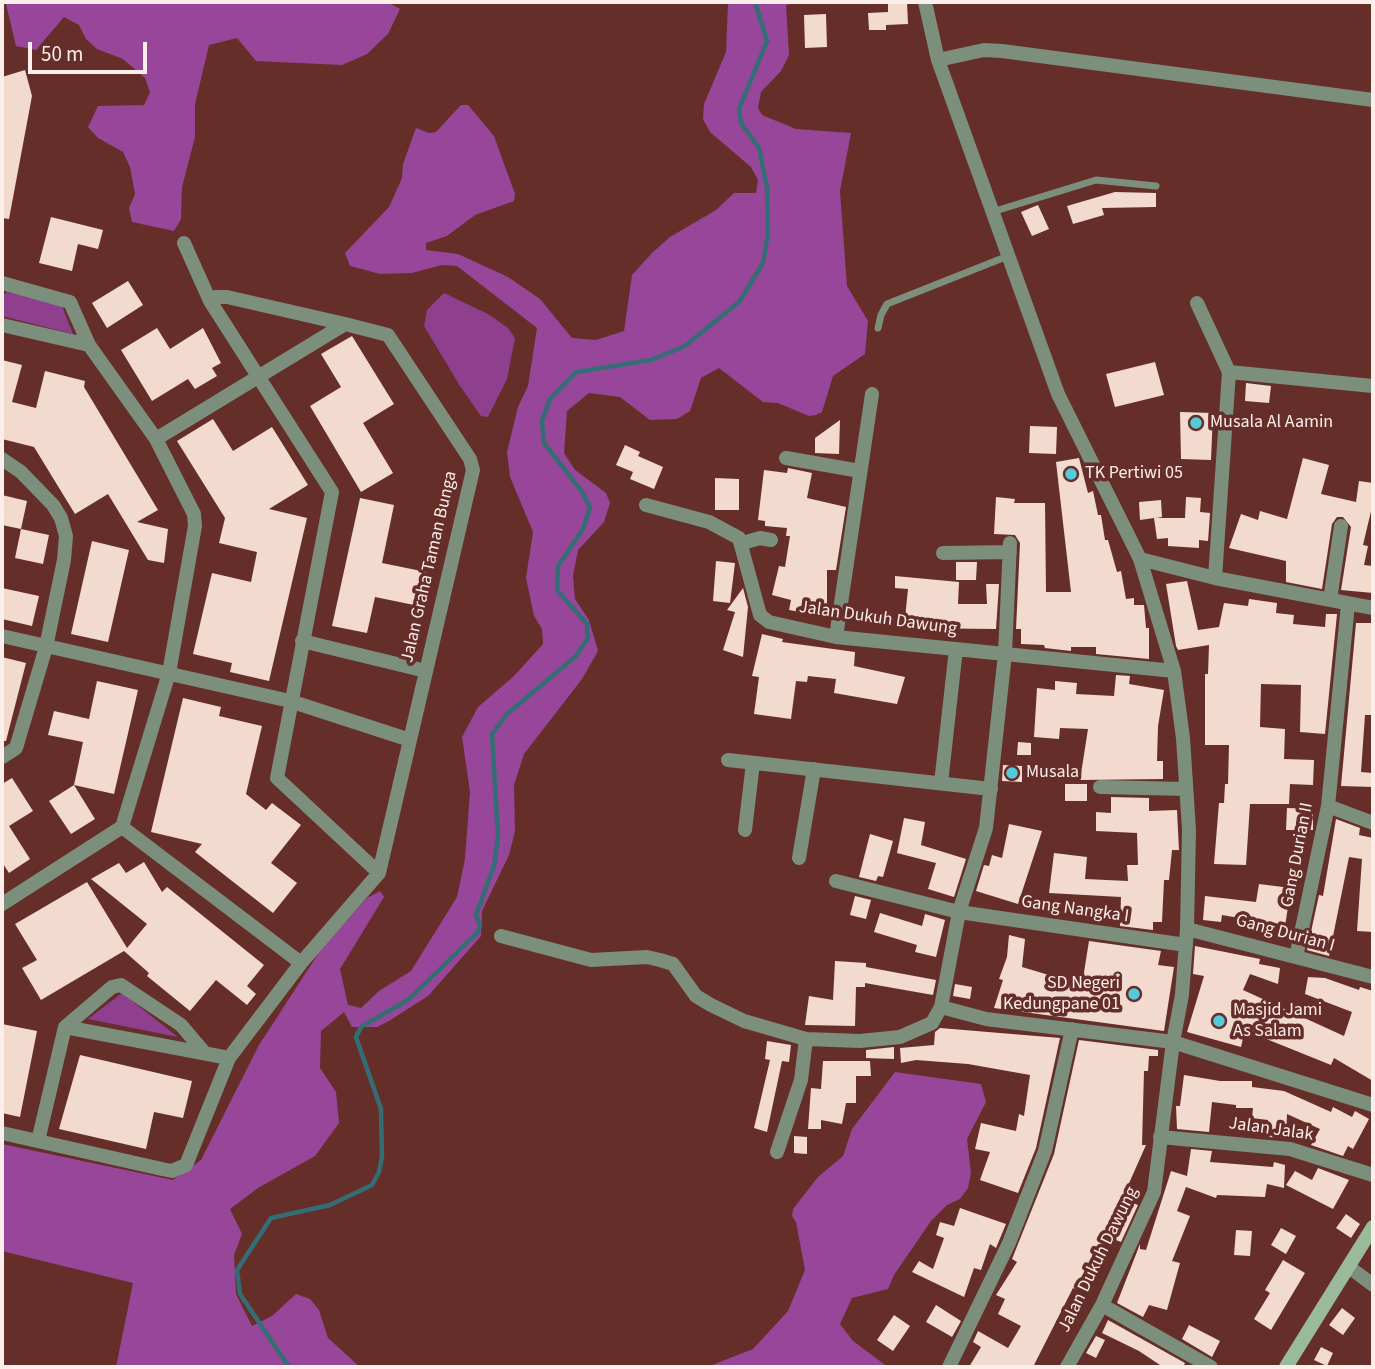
<!DOCTYPE html>
<html>
<head>
<meta charset="utf-8">
<style>
	body { margin:0 }
	#map { position:relative; width:1375px; height:1369px; overflow:hidden; background:#662e29; font-family:"Source Sans 3",sans-serif }
	canvas { display:block }
	.frame { position:absolute; inset:0; border:4px solid #fceeeb; pointer-events:none }
	.scale { position:absolute; left:28px; top:42px; width:119px; height:32px; box-sizing:border-box; border:4px solid #fceeeb; border-top:0; padding-left:9px; font-size:21px; line-height:24px; white-space:nowrap; color:#fceeeb; -webkit-text-stroke:5px #662e29; paint-order:stroke }
</style>
</head>
<body>
<div id="map">
<canvas width="1375" height="1369"></canvas>
<div class="frame"></div>
<div class="scale">50 m</div>
</div>
<script>
const g = document.querySelector('canvas').getContext('2d');
g.lineJoin = 'round';
function fillPath(path, color) {
  g.fillStyle = color;
  g.fill(path, 'evenodd');
}
function shape(rows) {
  const path = new Path2D();
  for (const r of rows) {
    path.moveTo(r[0], r[1]);
    for (let i = 2; i < r.length; i += 2) path.lineTo(r[i], r[i + 1]);
  }
  return path;
}
function strokePath(path, color, width, dash) {
  g.strokeStyle = color;
  g.lineWidth = width;
  g.lineCap = dash ? 'butt' : 'round';
  g.setLineDash(dash || []);
  g.stroke(path);
}
function drawText(font, color, halo, rows, align = 'center') {
  g.font = font + ' "Source Sans 3",sans-serif';
  g.lineWidth = 7;
  g.setLineDash([]);
  g.textBaseline = 'middle';
  g.strokeStyle = halo;
  g.fillStyle = color;
  for (const [text, x, y, turn = 0] of rows) {
    g.save();
    g.translate(x, y);
    g.rotate((+turn || 0) * Math.PI / 180);
    g.textAlign = isNaN(turn) ? turn : align;
    if (halo) g.strokeText(text, 0, 0);
    g.fillText(text, 0, 0);
    g.restore();
  }
}
fillPath(shape([
	[7,292,62,306,73,334,2,316,2,296],
	[444,293,488,314,508,328,515,338,507,379,488,417,481,416,460,386,424,326,427,310],
	[122,993,178,1037,88,1019]
]), '#8e3f8e');
fillPath(shape([
	[387,2,400,9,388,34,367,54,342,65,256,61,237,38,209,45,195,104,195,137,182,187,181,219,174,231,132,222,129,208,135,194,130,167,123,152,98,138,88,127,98,106,144,105,150,92,145,78,123,59,97,49,86,39,79,25,64,17,36,50,16,46,6,4,2,3],
	[728,2,798,2,786,5,789,55,781,71,761,92,758,108,762,115,796,129,851,133,840,191,847,286,868,321,865,354,833,376,822,412,816,415,809,416,778,403,763,402,719,368,701,378,690,411,677,419,650,420,620,397,589,393,567,411,564,453,575,470,606,493,610,503,604,522,578,550,573,576,575,599,589,620,598,651,582,679,524,754,514,785,515,831,509,855,482,911,481,936,428,996,389,1021,377,1027,352,1027,344,1012,321,1031,320,1068,336,1092,339,1123,315,1156,258,1188,230,1209,242,1234,234,1255,236,1294,252,1326,272,1316,296,1294,310,1299,319,1310,328,1338,360,1367,116,1367,133,1283,2,1251,2,1144,173,1180,201,1160,259,1045,320,951,367,898,380,891,384,897,340,969,348,1005,361,1008,379,991,411,971,457,897,465,859,470,792,462,737,478,707,514,676,543,644,542,629,534,616,526,578,533,532,510,477,507,452,518,407,528,386,537,328,457,266,442,265,412,273,380,274,350,266,345,253,389,207,402,178,403,164,416,128,429,133,436,132,461,105,468,105,494,136,515,194,514,201,475,215,447,236,426,243,426,250,458,254,508,277,540,299,572,338,596,340,624,331,632,275,652,253,670,237,716,210,734,193,756,193,758,180,751,167,710,132,703,119,704,104,726,52],
	[895,1072,981,1084,986,1102,967,1139,971,1173,968,1188,960,1199,947,1205,931,1221,894,1275,888,1289,852,1298,840,1324,853,1341,888,1367,707,1367,753,1349,788,1311,805,1270,796,1222,792,1216,793,1209,818,1177,843,1156,852,1129]
]), '#984699');
strokePath(shape([
	[289,1367,240,1294,237,1270,271,1218,330,1205,372,1185,379,1172,382,1157,381,1109,356,1037,361,1027,408,1000,477,933,480,926,476,915,494,866,498,837,492,734,507,714,576,656,588,638,587,624,557,590,558,566,583,529,590,508,583,493,544,443,542,421,550,399,576,372,651,360,685,346,740,301,763,263,768,233,767,188,759,148,741,123,739,109,767,41,755,2]
]), '#346e75', 4.5);
fillPath(shape([
	[888,2,907,2,908,24,886,25,886,30,869,30,868,13,888,12],
	[826,14,827,47,805,48,804,15],
	[25,70,32,96,9,219,2,218,2,77],
	[1115,192,1156,193,1156,207,1102,208,1104,215,1073,224,1067,206],
	[1038,205,1049,229,1032,236,1021,212],
	[51,217,103,230,98,249,78,244,72,271,39,263],
	[128,281,143,305,107,328,92,303],
	[157,328,170,349,203,328,221,363,212,368,217,376,195,389,188,379,152,401,121,350],
	[352,336,394,404,363,423,393,473,361,492,310,406,341,387,321,354],
	[2,360,22,365,12,402,36,408,45,371,85,381,84,387,158,510,137,522,168,529,164,563,148,560,108,494,75,514,34,447,2,439],
	[1155,362,1164,395,1115,407,1106,374],
	[1246,383,1271,386,1269,403,1245,401],
	[1180,412,1213,413,1211,460,1181,459],
	[213,419,233,451,272,427,308,485,269,509,307,518,269,681,230,672,232,663,193,654,212,573,251,582,257,552,219,543,225,518,177,441],
	[840,420,839,454,815,453,815,438],
	[1030,426,1057,427,1056,454,1029,453],
	[625,445,640,452,638,456,663,467,654,489,630,479,633,472,616,465],
	[1079,458,1088,493,1093,491,1098,515,1101,515,1105,540,1108,540,1117,572,1121,571,1126,599,1134,598,1134,605,1144,605,1146,628,1149,628,1149,659,1096,654,1096,647,1071,647,1071,651,1045,648,1044,645,1021,644,1021,629,1016,629,1020,543,1015,535,994,534,996,497,1015,499,1014,503,1045,503,1046,592,1071,592,1056,462],
	[1303,458,1329,465,1321,494,1356,502,1359,481,1373,483,1372,507,1363,545,1368,546,1364,565,1373,566,1373,593,1341,590,1351,527,1343,517,1337,517,1332,524,1322,589,1286,582,1286,561,1229,548,1241,514,1258,520,1260,511,1287,519],
	[788,468,812,473,807,498,846,507,836,570,827,570,827,610,806,610,806,613,789,610,791,600,772,595,779,566,785,567,790,536,786,536,787,528,765,526,765,521,758,520,764,470,787,473],
	[715,478,739,479,739,510,715,510],
	[2,495,27,501,21,529,49,535,43,564,15,558,21,529,2,525],
	[1186,497,1201,498,1200,512,1210,513,1208,541,1199,540,1199,548,1168,546,1168,538,1157,539,1154,518,1140,520,1139,502,1161,500,1162,517,1156,518,1185,518],
	[360,498,394,505,382,563,426,572,419,606,375,597,367,633,332,626],
	[92,541,129,550,108,642,71,634],
	[716,561,735,563,730,603,713,601],
	[956,562,977,562,976,580,956,580],
	[895,576,959,582,958,604,987,604,986,584,999,584,996,629,904,628,908,589,895,588],
	[1187,581,1198,630,1219,627,1224,603,1248,606,1249,599,1277,603,1276,613,1294,615,1293,624,1325,627,1326,614,1337,614,1325,734,1300,732,1301,685,1261,684,1260,727,1285,729,1284,759,1314,760,1313,785,1290,784,1289,804,1250,804,1246,865,1214,864,1219,803,1224,803,1225,784,1228,784,1229,745,1205,745,1205,674,1208,674,1209,645,1178,650,1176,646,1166,584],
	[2,588,39,596,32,626,2,619],
	[743,588,748,607,743,657,723,650,735,612,727,610],
	[1356,623,1373,623,1372,715,1365,715,1361,772,1373,773,1373,787,1341,786],
	[762,634,783,639,782,642,855,652,854,666,905,677,897,704,834,693,836,679,808,676,807,682,796,681,791,719,754,714,759,677,752,676],
	[2,657,26,663,6,741,2,741],
	[1116,675,1130,676,1129,684,1164,690,1158,726,1157,761,1163,761,1163,779,1080,780,1088,729,1060,728,1059,739,1034,737,1037,688,1055,690,1055,681,1077,683,1076,694,1114,696],
	[97,681,138,690,114,794,74,785,83,742,48,735,54,711,89,719],
	[183,698,221,707,219,716,262,726,246,794,266,810,272,803,301,825,271,863,297,883,273,913,195,852,202,844,151,832],
	[1018,742,1031,743,1031,755,1017,755],
	[1003,765,1022,766,1022,782,1002,781],
	[12,778,33,811,9,826,2,815,2,784],
	[1065,784,1087,784,1087,801,1065,801],
	[74,785,95,819,71,834,49,801],
	[1111,797,1149,798,1149,811,1177,810,1179,850,1172,850,1169,880,1164,880,1162,922,1153,922,1153,930,1120,926,1121,897,1049,893,1054,853,1087,857,1085,879,1128,881,1127,865,1138,865,1137,833,1096,831,1096,812,1111,813],
	[1287,808,1313,809,1313,830,1286,830],
	[2,815,30,859,9,873,2,862],
	[904,818,925,822,921,845,966,859,954,897,928,889,936,863,897,853],
	[1336,819,1360,828,1359,835,1373,838,1373,932,1357,931,1362,859,1349,857,1329,956,1307,950,1319,895,1323,896],
	[1009,824,1042,831,1018,904,976,891,984,865,989,866,992,855,1002,858],
	[870,834,893,841,883,877,878,876,876,881,859,877],
	[144,862,162,892,167,887,264,965,247,986,256,994,247,1005,216,980,190,1011,147,976,149,973,124,951,41,1000,22,968,37,960,15,924,87,882,127,948,147,924,91,879,119,863,126,873],
	[1259,884,1291,888,1285,926,1222,915,1221,922,1203,920,1205,896,1256,902],
	[855,896,871,900,866,919,850,915],
	[880,913,922,926,925,914,945,920,936,957,915,952,917,945,874,932],
	[1009,935,1025,939,1022,967,1082,985,1089,941,1161,951,1158,965,1174,967,1164,1031,994,1008,1003,980,999,979,1007,957],
	[1195,946,1260,959,1259,964,1280,968,1278,984,1250,974,1243,990,1344,1036,1352,1012,1305,994,1308,977,1325,978,1359,990,1360,987,1373,991,1373,1081,1334,1058,1331,1065,1264,1038,1244,1034,1241,1047,1187,1032,1204,976,1193,974],
	[835,961,866,963,866,967,936,980,933,995,865,983,865,987,856,987,855,1026,805,1025,809,996,833,1000],
	[955,984,972,987,970,999,953,996],
	[2,1024,37,1031,20,1117,2,1113],
	[940,1028,1060,1038,1036,1148,1018,1193,980,1180,990,1152,975,1149,981,1123,1016,1131,1019,1114,1024,1116,1030,1075,968,1064,916,1060,901,1063,900,1048,934,1045,935,1032],
	[1079,1040,1158,1050,1158,1056,1149,1056,1148,1071,1144,1071,1142,1145,1146,1145,1122,1199,1138,1205,1121,1242,1108,1237,1086,1293,1073,1288,1033,1367,969,1367,981,1347,973,1342,978,1331,1008,1348,1021,1326,998,1314,1005,1299,996,1295,1017,1262,1012,1259,1054,1154],
	[767,1041,791,1045,789,1062,782,1061,767,1132,754,1128,770,1060,765,1059],
	[894,1047,894,1059,866,1058,866,1050],
	[80,1055,192,1081,183,1118,154,1112,146,1149,59,1129],
	[823,1061,870,1061,871,1076,856,1076,856,1103,846,1103,842,1124,821,1120,821,1129,808,1129,811,1088,821,1089],
	[1184,1075,1220,1081,1252,1081,1252,1087,1284,1091,1331,1112,1333,1107,1352,1117,1355,1111,1369,1119,1353,1149,1348,1146,1343,1156,1311,1145,1320,1129,1287,1114,1286,1138,1268,1137,1268,1120,1252,1118,1253,1108,1236,1108,1236,1105,1212,1102,1209,1132,1177,1129,1176,1106,1180,1106],
	[794,1136,807,1137,807,1154,794,1153],
	[1191,1149,1212,1151,1210,1162,1273,1167,1274,1162,1285,1165,1284,1188,1267,1184,1265,1197,1217,1195,1216,1198,1186,1187,1177,1211,1190,1216,1172,1261,1180,1263,1167,1310,1149,1305,1143,1317,1117,1303,1140,1244,1140,1249,1146,1250,1171,1171,1187,1176],
	[1318,1168,1349,1180,1333,1209,1286,1185,1295,1171,1312,1180],
	[960,1208,1006,1224,996,1248,990,1244,981,1270,974,1268,964,1297,912,1272,919,1261,933,1269,944,1238,936,1235,940,1222,954,1226],
	[1346,1214,1360,1224,1351,1238,1336,1228],
	[1281,1228,1296,1236,1286,1254,1271,1245],
	[1236,1230,1252,1231,1250,1256,1234,1255],
	[1283,1260,1305,1273,1271,1330,1254,1319,1270,1293,1265,1290],
	[936,1305,961,1321,952,1337,926,1322],
	[1342,1308,1355,1318,1343,1335,1329,1325],
	[894,1315,910,1326,893,1351,877,1340],
	[1108,1320,1185,1363,1183,1367,1163,1367,1139,1351,1102,1333],
	[1189,1325,1220,1341,1212,1357,1182,1339],
	[1096,1336,1105,1340,1096,1358,1086,1353],
	[1321,1347,1333,1353,1327,1366,1314,1360]
]), '#f2dacf');
strokePath(shape([
	[992,212,1096,180,1156,186],
	[878,328,881,315,887,304,1008,256]
]), '#7b8f7c', 7);
strokePath(shape([
	[925,2,938,60,1058,394,1140,559,1174,671,1183,738,1189,830,1187,929,1182,995,1173,1042,1154,1192,1102,1305,1067,1367],
	[938,60,984,50,1002,51,1373,100],
	[184,243,210,301],
	[2,283,70,302,89,345,156,439,194,514,195,526,169,673,122,827,2,904],
	[1197,303,1229,372],
	[345,324,227,297,216,297,210,301,332,492,277,778,379,873],
	[2,325,89,345],
	[786,458,860,471],
	[2,459,21,472,53,505,61,518,66,536,64,560,46,647,16,748,2,757],
	[646,505,709,522,739,538,760,615,769,622,836,637,1174,671],
	[743,543,760,538,771,540],
	[943,553,1010,552],
	[1140,559,1215,578,1373,608],
	[1215,578,1229,372,1373,386],
	[1330,600,1341,526],
	[2,636,290,701,410,740],
	[836,637,872,394],
	[302,641,426,671],
	[728,760,991,789],
	[941,783,956,649],
	[1100,787,1186,789],
	[1328,806,1373,823],
	[122,827,301,963],
	[745,830,753,763],
	[799,858,814,769],
	[836,881,959,912,1186,945],
	[1187,929,1373,977],
	[501,936,591,960,647,957,660,960,673,964,696,996,711,1005,744,1021,806,1039],
	[1296,957,1328,806,1348,604],
	[941,1007,986,1019,1173,1042,1373,1105],
	[65,1027,112,987,121,985,181,1025,203,1051],
	[2,1133,162,1169,172,1171,186,1165,229,1058,301,963,379,873,473,470,470,459,388,335,345,324,156,439],
	[1160,1137,1290,1149,1373,1175],
	[38,1141,65,1027,229,1058],
	[777,1152,801,1080,806,1039,860,1041,900,1037,932,1023,941,1007,959,912,986,828,1005,654,1010,543],
	[1349,1267,1373,1285],
	[1102,1305,1211,1367],
	[949,1367,1009,1243,1045,1151,1072,1029]
]), '#7b8f7c', 14);
strokePath(shape([
	[1286,1367,1373,1227]
]), '#9aba9c', 14);
for (const [x, y, r, color] of [
	[1196,423,7,"#53cbda"],
	[1071,474,7,"#53cbda"],
	[1012,773,7,"#53cbda"],
	[1134,994,7,"#53cbda"],
	[1219,1021,7,"#53cbda"]
]) {
  const dot = new Path2D();
  dot.arc(x, y, r, 0, 2 * Math.PI);
  g.fillStyle = color;
  g.fill(dot);
  strokePath(dot, '#662e29', 2.5);
}
drawText('18px', '#fceeeb', '#662e29', [
	["Musala Al Aamin",1210,423],
	["TK Pertiwi 05",1085,474],
	["Musala",1026,773],
	["SD Negeri",1120,984,"right"],
	["Kedungpane 01",1120,1005,"right"],
	["Masjid Jami",1233,1011],
	["As Salam",1233,1032]
], 'left');
drawText('18px', '#fceeeb', '#662e29', [
	["Jalan Graha Taman Bunga",430,567,-77],
	["Jalan Dukuh Dawung",878,619,8],
	["Gang Durian II",1298,855,-79],
	["Gang Nangka I",1075,910,8],
	["Gang Durian I",1285,934,15],
	["Jalan Jalak",1271,1130,8],
	["Jalan Dukuh Dawung",1099,1260,-64]
]);
</script>
</body>
</html>
